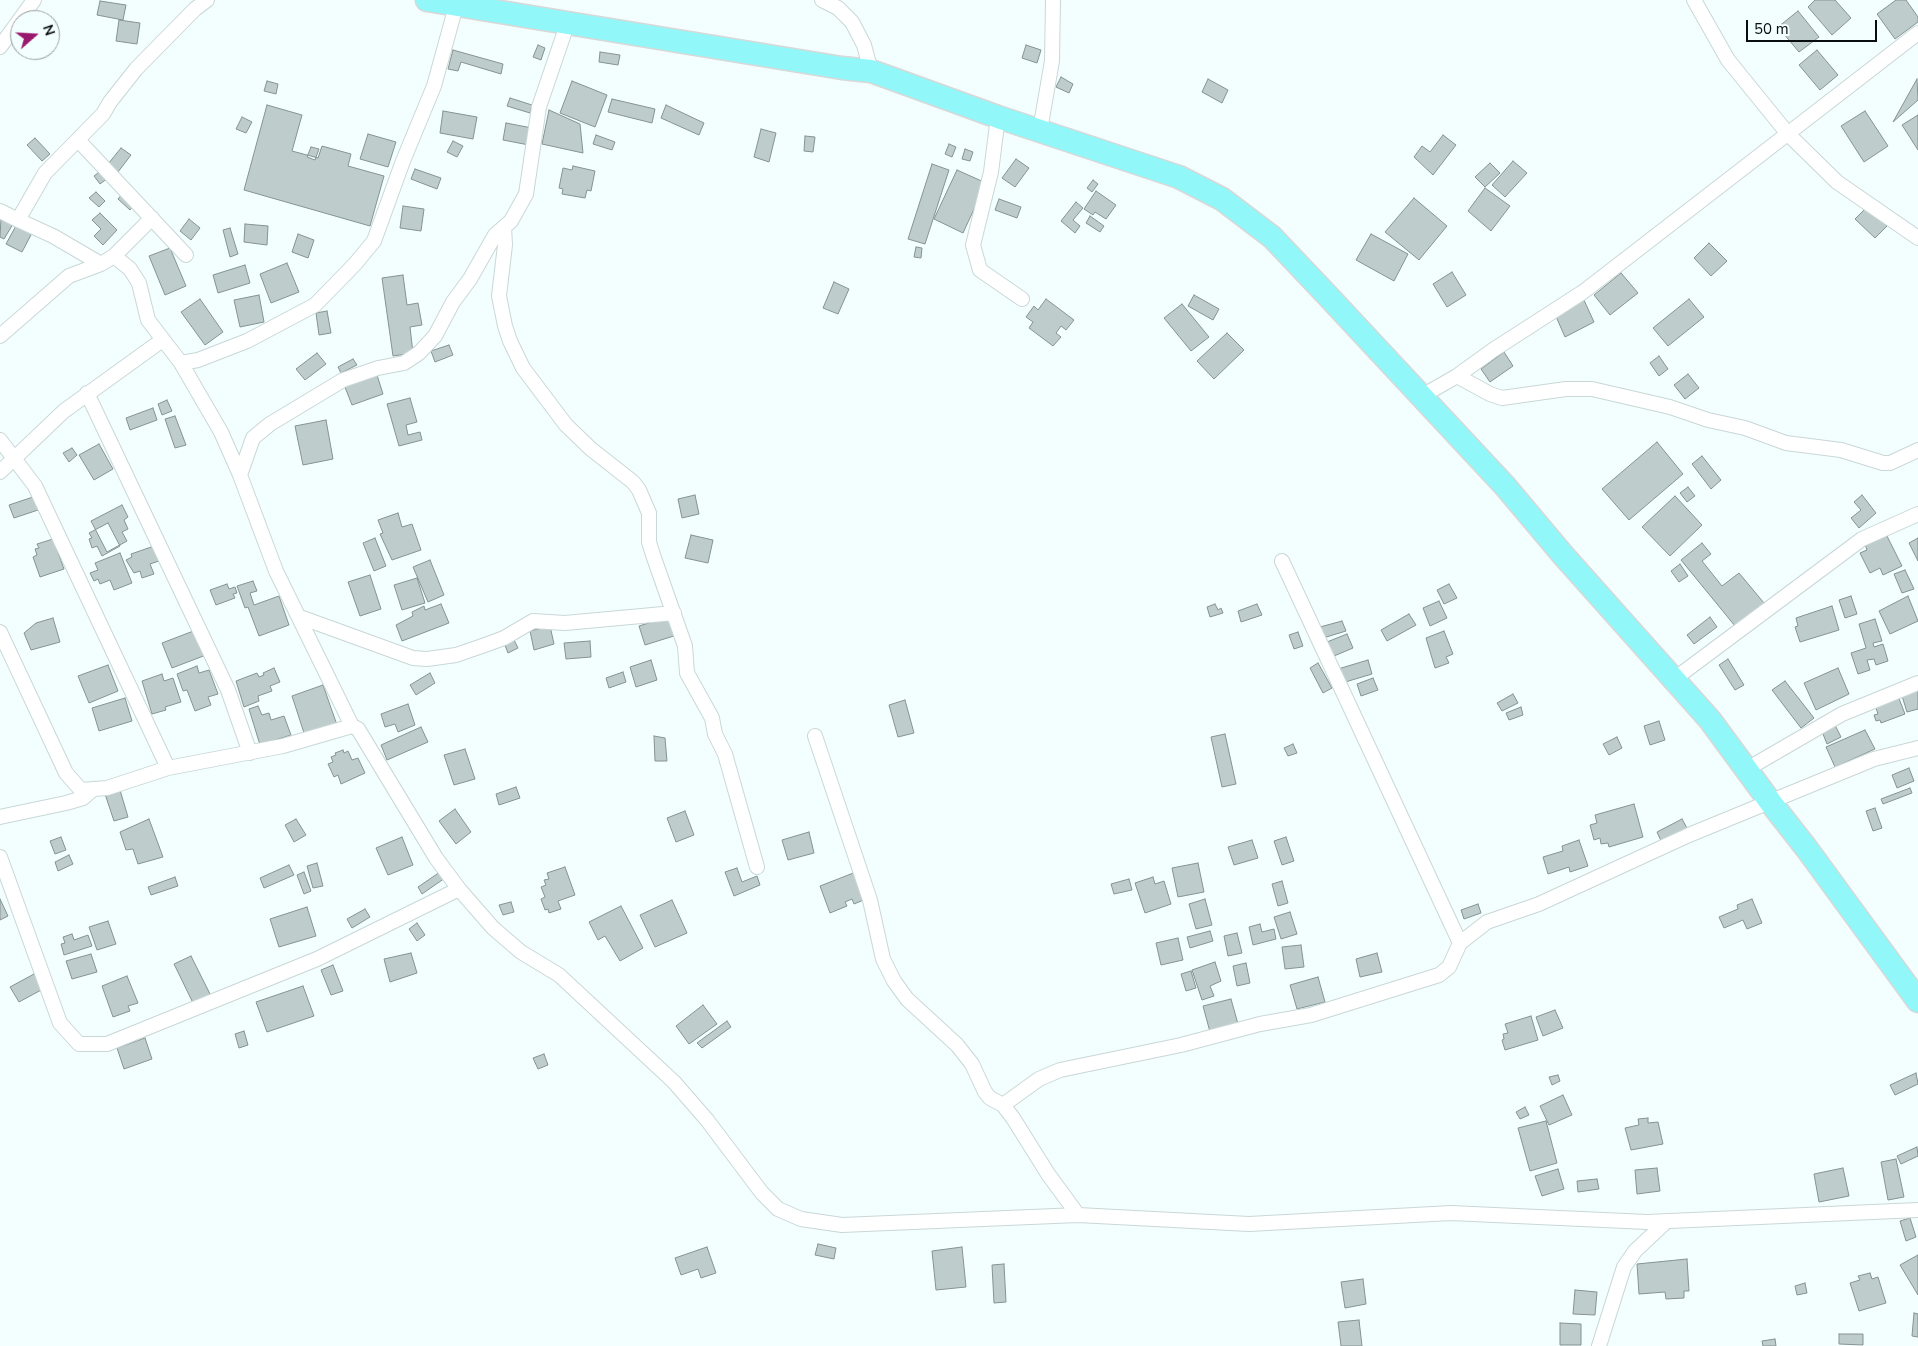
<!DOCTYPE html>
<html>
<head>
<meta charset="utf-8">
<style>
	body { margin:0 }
	#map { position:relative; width:1918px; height:1346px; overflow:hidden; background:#f3fffe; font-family:"Nunito Sans",sans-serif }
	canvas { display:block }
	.north { position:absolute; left:10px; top:10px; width:50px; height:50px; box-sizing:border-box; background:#f3fffe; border:1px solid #959e9e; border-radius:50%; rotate:71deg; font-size:14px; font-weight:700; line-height:20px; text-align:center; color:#090d0d }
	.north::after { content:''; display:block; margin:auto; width:18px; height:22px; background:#99196e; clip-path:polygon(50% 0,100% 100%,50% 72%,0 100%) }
	.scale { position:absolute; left:1746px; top:20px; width:131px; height:22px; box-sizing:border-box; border:2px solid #090d0d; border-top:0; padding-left:6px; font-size:15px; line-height:18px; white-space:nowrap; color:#090d0d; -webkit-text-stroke:4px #f3fffe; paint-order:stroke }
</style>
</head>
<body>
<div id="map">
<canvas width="1918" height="1346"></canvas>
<div class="north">N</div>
<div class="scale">50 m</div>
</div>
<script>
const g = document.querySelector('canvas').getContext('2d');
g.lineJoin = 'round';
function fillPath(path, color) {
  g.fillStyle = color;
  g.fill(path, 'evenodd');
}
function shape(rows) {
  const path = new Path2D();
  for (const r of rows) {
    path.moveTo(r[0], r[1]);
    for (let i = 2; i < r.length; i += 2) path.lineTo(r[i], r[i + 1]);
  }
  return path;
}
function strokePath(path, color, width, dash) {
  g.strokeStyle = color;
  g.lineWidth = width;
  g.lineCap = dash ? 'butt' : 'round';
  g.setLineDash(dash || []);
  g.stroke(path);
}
const building = shape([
	[1815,0,1835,0,1851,18,1832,35,1808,7,1815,0],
	[1896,0,1906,0,1918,17,1918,22,1895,39,1877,14,1896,0],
	[100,1,126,5,123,20,97,15,100,1],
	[1798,11,1819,37,1799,52,1778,27,1798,11],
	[119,20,140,23,137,44,116,41,119,20],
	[538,45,545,48,541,60,533,57,538,45],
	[1026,45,1041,50,1037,63,1022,58,1026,45],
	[453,50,503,64,501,74,461,62,458,71,448,69,453,50],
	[1817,50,1838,75,1820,90,1799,65,1817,50],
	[600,52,620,55,618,65,599,62,600,52],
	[1061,77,1073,84,1069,93,1056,87,1061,77],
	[1208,79,1228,90,1222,103,1202,92,1208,79],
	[1917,79,1918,100,1893,122,1917,79],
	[267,81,278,84,276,94,264,91,267,81],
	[572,81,607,95,595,127,560,113,572,81],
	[510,98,532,105,530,113,507,106,510,98],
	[612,99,655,109,652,123,608,112,612,99],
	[267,105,302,115,292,151,318,158,322,146,351,154,348,166,384,176,370,226,244,190,267,105],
	[666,105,704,123,699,135,661,118,666,105],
	[549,110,580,124,583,153,542,144,549,110],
	[443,111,477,117,473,139,440,133,443,111],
	[1865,111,1888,146,1864,162,1841,126,1865,111],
	[1918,115,1918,150,1902,125,1918,115],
	[242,117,252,122,246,133,236,129,242,117],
	[506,123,532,128,529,145,503,140,506,123],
	[761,129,776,133,769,162,754,157,761,129],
	[368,134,396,142,388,167,360,159,368,134],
	[596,135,615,142,612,150,593,144,596,135],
	[1443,135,1456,145,1433,175,1414,157,1422,146,1430,152,1443,135],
	[805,136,815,137,813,152,804,151,805,136],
	[35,138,50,154,42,161,27,145,35,138],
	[453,141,463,146,457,157,447,152,453,141],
	[949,144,956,147,952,157,945,154,949,144],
	[311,147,319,149,315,160,307,157,311,147],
	[121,148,131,155,118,172,108,164,121,148],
	[965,149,973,152,970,161,962,159,965,149],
	[1016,159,1029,168,1015,187,1002,178,1016,159],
	[1513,161,1527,173,1505,197,1492,185,1513,161],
	[1490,163,1500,173,1485,187,1475,177,1490,163],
	[932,164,949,170,925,244,908,239,932,164],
	[573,166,595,171,591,191,587,190,585,198,562,194,563,189,559,188,563,168,572,170,573,166],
	[415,169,441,178,437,189,411,179,415,169],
	[102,170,108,178,100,184,94,176,102,170],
	[957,170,986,183,963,233,934,219,957,170],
	[1093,180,1098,184,1092,192,1087,188,1093,180],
	[1485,188,1510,206,1491,231,1468,211,1485,188],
	[1096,191,1116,205,1106,219,1095,212,1093,215,1084,209,1096,191],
	[96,192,105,201,99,207,89,198,96,192],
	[124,192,136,203,130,210,118,199,124,192],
	[1414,198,1447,226,1419,260,1385,232,1414,198],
	[999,199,1021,207,1017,218,995,210,999,199],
	[1076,202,1083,208,1073,220,1080,226,1075,233,1061,221,1076,202],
	[403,206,424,209,421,231,400,228,403,206],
	[1867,207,1887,226,1875,238,1855,219,1867,207],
	[100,213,117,230,103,245,94,236,101,229,92,220,100,213],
	[1090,216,1104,226,1100,232,1086,223,1090,216],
	[1,218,13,224,4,239,0,237,1,218],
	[189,219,200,228,191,240,180,231,189,219],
	[17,224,32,233,22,252,6,244,17,224],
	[245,224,268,226,267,245,244,242,245,224],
	[230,228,238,254,230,257,223,230,230,228],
	[298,234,314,240,308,258,292,252,298,234],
	[1371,234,1408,254,1394,281,1356,260,1371,234],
	[1709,243,1727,261,1711,276,1694,258,1709,243],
	[916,247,922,248,921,258,914,257,916,247],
	[170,248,186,286,165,295,149,256,170,248],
	[287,263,299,292,271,303,260,274,287,263],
	[245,265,250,283,218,293,213,275,245,265],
	[1452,272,1466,295,1447,307,1433,284,1452,272],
	[1621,273,1638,293,1610,315,1594,295,1621,273],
	[403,275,407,305,418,303,422,325,410,327,413,353,393,356,382,278,403,275],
	[834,282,849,289,838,314,823,308,834,282],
	[259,295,264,322,240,327,234,300,259,295],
	[1194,295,1219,309,1213,320,1188,306,1194,295],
	[1583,298,1594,322,1565,337,1554,312,1583,298],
	[200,299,223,332,205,345,181,312,200,299],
	[1046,299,1074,320,1066,330,1061,326,1056,333,1061,337,1053,346,1029,328,1033,322,1026,317,1034,306,1038,310,1046,299],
	[1689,299,1704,317,1668,346,1653,328,1689,299],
	[1182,304,1209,337,1191,351,1164,318,1182,304],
	[327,311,331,333,319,335,316,313,327,311],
	[1227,333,1244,350,1214,379,1197,361,1227,333],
	[449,345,453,355,435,362,431,351,449,345],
	[1504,352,1513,366,1490,382,1481,369,1504,352],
	[317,353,326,364,305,380,296,369,317,353],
	[1659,356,1668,369,1659,376,1650,363,1659,356],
	[353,359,357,365,341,373,338,367,353,359],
	[1688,374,1699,388,1685,399,1674,385,1688,374],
	[377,375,383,394,352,405,343,382,377,375],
	[410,398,417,422,406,425,408,435,420,432,422,440,399,446,387,404,410,398],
	[167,400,172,411,162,415,158,404,167,400],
	[153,408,157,420,130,430,126,418,153,408],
	[175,416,186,445,175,448,165,419,175,416],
	[326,420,333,459,303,465,295,426,326,420],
	[1657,442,1683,474,1629,520,1602,489,1657,442],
	[99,444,113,469,94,480,79,455,99,444],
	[72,448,77,455,69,462,63,453,72,448],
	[1702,456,1721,480,1711,489,1692,464,1702,456],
	[1688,487,1695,496,1687,502,1680,493,1688,487],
	[695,495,699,514,682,518,678,499,695,495],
	[1862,495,1876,513,1859,528,1851,518,1861,510,1854,502,1862,495],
	[36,496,41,509,14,518,9,505,36,496],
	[1675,496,1702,525,1670,556,1642,527,1675,496],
	[122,505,128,517,124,520,128,529,122,532,127,541,107,552,91,521,122,505],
	[398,513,402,527,412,524,421,550,392,560,380,534,383,533,378,520,398,513],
	[108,523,120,546,102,556,97,546,92,548,89,539,92,538,89,533,108,523],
	[691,535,713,540,708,563,685,558,691,535],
	[1887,536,1902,566,1883,575,1880,568,1870,573,1860,553,1867,550,1865,544,1887,536],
	[375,538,386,566,374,571,363,543,375,538],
	[1918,538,1918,561,1909,543,1918,538],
	[53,539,64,569,40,577,33,557,37,555,35,549,39,548,37,544,53,539],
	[1702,543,1711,554,1702,561,1722,586,1739,573,1764,603,1735,626,1681,560,1702,543],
	[157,545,162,560,150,564,154,574,142,578,140,571,134,573,126,560,132,557,131,554,157,545],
	[120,553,132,583,114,590,110,580,100,584,98,579,94,581,90,573,98,570,95,563,120,553],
	[430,560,444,595,428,602,413,567,430,560],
	[1680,564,1688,576,1679,582,1671,571,1680,564],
	[1905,570,1914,589,1902,593,1894,574,1905,570],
	[370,575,381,609,360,616,348,582,370,575],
	[417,578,425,603,402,610,394,585,417,578],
	[253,581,257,591,250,593,254,605,279,596,289,625,259,636,248,607,245,608,237,586,253,581],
	[227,584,229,589,235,587,237,593,233,594,235,598,216,605,210,590,227,584],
	[1449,584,1457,598,1444,604,1437,590,1449,584],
	[1851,596,1857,614,1845,618,1839,600,1851,596],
	[1908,596,1918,621,1890,634,1879,611,1908,596],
	[1439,601,1447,618,1430,626,1423,608,1439,601],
	[441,604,449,623,402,641,396,625,413,616,412,612,424,606,425,610,441,604],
	[1215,604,1218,610,1221,608,1223,613,1210,617,1207,607,1215,604],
	[1257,604,1262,615,1241,622,1238,611,1257,604],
	[1832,606,1839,630,1800,642,1795,627,1798,626,1796,618,1832,606],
	[1409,614,1416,625,1387,641,1381,630,1409,614],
	[671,616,677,635,645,645,639,626,671,616],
	[1710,617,1717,627,1694,644,1687,635,1710,617],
	[53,618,60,642,31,650,24,633,36,623,53,618],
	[1875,619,1882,641,1873,643,1874,647,1883,644,1888,661,1876,665,1874,659,1867,660,1870,670,1858,674,1851,653,1866,648,1859,624,1875,619],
	[1342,621,1346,631,1323,638,1320,627,1342,621],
	[550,626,554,644,534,650,530,631,550,626],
	[196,630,206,655,172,668,162,643,196,630],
	[1444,631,1453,654,1446,657,1449,663,1435,668,1426,638,1444,631],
	[1298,632,1303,646,1294,649,1289,635,1298,632],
	[1347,634,1353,648,1334,656,1327,642,1347,634],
	[512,636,518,648,508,653,503,640,512,636],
	[590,641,591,657,566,659,564,643,590,641],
	[1728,659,1744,685,1735,690,1719,665,1728,659],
	[651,660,657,680,636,687,630,667,651,660],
	[1368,660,1372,674,1342,683,1338,669,1368,660],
	[1318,663,1332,688,1323,693,1310,668,1318,663],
	[108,665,118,691,89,703,78,676,108,665],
	[197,666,199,673,209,670,218,694,208,697,211,705,195,711,187,690,183,691,177,674,197,666],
	[274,668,280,682,270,686,272,691,258,696,259,701,244,707,236,681,257,673,259,677,264,675,263,673,274,668],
	[1838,668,1849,694,1816,710,1804,683,1838,668],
	[623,672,626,682,609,688,606,678,623,672],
	[430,673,435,683,416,695,410,685,430,673],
	[162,674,164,681,173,678,181,702,165,707,166,710,152,714,142,681,162,674],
	[1373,678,1378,690,1361,696,1357,684,1373,678],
	[1785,681,1814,718,1801,728,1772,690,1785,681],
	[323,685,337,725,305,736,292,696,323,685],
	[1918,690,1918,709,1907,712,1902,696,1918,690],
	[1513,694,1518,703,1502,711,1497,703,1513,694],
	[1898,696,1905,714,1881,723,1880,720,1876,721,1874,715,1878,714,1875,705,1898,696],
	[125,698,132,721,99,731,92,708,125,698],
	[905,700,914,733,898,737,889,705,905,700],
	[408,704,415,725,398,732,395,724,385,727,381,714,408,704],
	[258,706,262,715,269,713,271,720,284,716,291,735,260,745,249,709,258,706],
	[1521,707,1523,715,1509,720,1506,713,1521,707],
	[1659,721,1665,740,1650,745,1644,726,1659,721],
	[1834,723,1841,737,1827,744,1821,729,1834,723],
	[421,727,428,742,387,760,381,745,421,727],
	[1865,730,1875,749,1835,767,1826,747,1865,730],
	[1225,734,1236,784,1222,787,1211,737,1225,734],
	[654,736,665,738,667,761,655,761,654,736],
	[1617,737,1622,748,1609,755,1603,744,1617,737],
	[1293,744,1297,753,1288,756,1284,748,1293,744],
	[465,749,475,779,454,785,444,755,465,749],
	[343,750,344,753,348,751,352,760,358,758,365,773,341,784,338,775,334,777,328,764,333,762,331,757,336,755,335,753,343,750],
	[1909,768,1914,781,1897,788,1892,775,1909,768],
	[516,787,520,798,499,805,496,794,516,787],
	[1910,788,1912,793,1883,804,1881,799,1910,788],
	[120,790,128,817,114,821,105,794,120,790],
	[1634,804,1643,837,1609,847,1608,843,1601,844,1600,838,1594,840,1590,825,1597,823,1595,815,1634,804],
	[1875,808,1882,828,1873,831,1866,811,1875,808],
	[455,809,471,832,456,844,439,821,455,809],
	[685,811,694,835,676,842,667,818,685,811],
	[149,819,163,857,138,864,133,849,126,850,120,832,149,819],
	[296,819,306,835,294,842,285,825,296,819],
	[1682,819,1688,830,1662,843,1657,832,1682,819],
	[809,832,814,853,788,860,782,840,809,832],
	[61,837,66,850,55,854,50,841,61,837],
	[402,837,413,865,388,875,376,848,402,837],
	[1286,837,1294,861,1282,865,1274,841,1286,837],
	[1252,840,1258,858,1234,865,1228,847,1252,840],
	[1579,840,1588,866,1570,872,1569,867,1548,874,1543,857,1563,851,1562,846,1579,840],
	[69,855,73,864,58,871,55,862,69,855],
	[317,863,323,886,313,888,307,866,317,863],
	[1198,863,1204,892,1178,897,1172,868,1198,863],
	[289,865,294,875,264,888,260,878,289,865],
	[565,867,575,895,558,901,561,909,549,913,548,909,545,910,541,899,545,897,541,887,546,885,544,880,549,879,547,873,565,867],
	[737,868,742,882,757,876,760,885,734,896,725,872,737,868],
	[304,872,311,891,304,894,297,875,304,872],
	[440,872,445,878,422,894,418,887,440,872],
	[856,872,866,899,854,904,852,899,845,902,847,906,830,913,820,886,856,872],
	[175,877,178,886,151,895,148,887,175,877],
	[1153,877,1155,884,1164,881,1171,904,1145,913,1135,883,1153,877],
	[1129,879,1132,890,1114,894,1111,884,1129,879],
	[1282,881,1288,903,1278,906,1272,884,1282,881],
	[0,899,8,916,0,920,0,899],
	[1205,899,1212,925,1196,929,1189,904,1205,899],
	[1752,899,1762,923,1747,929,1743,920,1724,928,1719,917,1738,909,1737,905,1752,899],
	[672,900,687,933,655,947,640,915,672,900],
	[511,902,514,912,503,915,499,905,511,902],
	[1478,904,1481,913,1464,919,1461,910,1478,904],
	[621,906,643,948,620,961,605,936,598,940,589,922,621,906],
	[307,907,316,936,279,947,270,919,307,907],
	[365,909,370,917,352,928,347,919,365,909],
	[1290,912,1297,934,1281,939,1274,917,1290,912],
	[108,921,116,944,97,950,89,927,108,921],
	[417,923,425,935,417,941,409,929,417,923],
	[1260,924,1262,932,1274,929,1276,939,1253,945,1249,927,1260,924],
	[1210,931,1213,941,1190,948,1187,937,1210,931],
	[1237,933,1242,953,1228,956,1224,936,1237,933],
	[72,934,74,940,88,935,92,946,64,955,61,944,65,943,63,937,72,934],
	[1178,938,1183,960,1161,965,1156,943,1178,938],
	[1301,945,1304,967,1285,969,1282,947,1301,945],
	[411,953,417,973,390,982,384,959,411,953],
	[1377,953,1382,972,1360,977,1356,959,1377,953],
	[91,954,97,972,72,979,66,961,91,954],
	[191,956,211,996,194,1005,174,964,191,956],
	[1215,962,1221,981,1210,986,1214,996,1202,1000,1192,970,1215,962],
	[1246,963,1250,983,1237,986,1233,966,1246,963],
	[333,965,343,991,331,995,321,970,333,965],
	[1191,971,1196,988,1186,991,1181,974,1191,971],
	[34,974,43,989,19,1002,10,987,34,974],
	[127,976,138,1003,128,1006,130,1011,113,1017,102,986,127,976],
	[1318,977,1325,1002,1297,1009,1290,985,1318,977],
	[303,986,314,1016,267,1032,256,1002,303,986],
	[1231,999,1238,1024,1210,1032,1203,1006,1231,999],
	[703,1005,717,1024,689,1044,676,1026,703,1005],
	[1555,1010,1563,1028,1543,1036,1536,1017,1555,1010],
	[1531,1016,1538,1040,1505,1050,1502,1040,1504,1039,1503,1034,1508,1033,1505,1024,1531,1016],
	[727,1021,731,1027,702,1048,697,1043,727,1021],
	[244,1031,248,1045,239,1048,235,1034,244,1031],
	[145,1038,152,1059,124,1069,117,1048,145,1038],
	[544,1054,548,1065,538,1069,533,1058,544,1054],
	[1916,1073,1918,1084,1895,1095,1890,1085,1916,1073],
	[1558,1075,1560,1081,1552,1085,1549,1077,1558,1075],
	[1563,1095,1572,1115,1549,1125,1540,1106,1563,1095],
	[1525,1107,1529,1115,1520,1119,1516,1112,1525,1107],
	[1648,1118,1648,1123,1658,1122,1663,1144,1631,1150,1625,1128,1639,1125,1638,1119,1648,1118],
	[1546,1121,1557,1163,1530,1171,1518,1128,1546,1121],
	[1917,1147,1918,1156,1901,1164,1897,1156,1917,1147],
	[1896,1159,1904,1197,1888,1200,1881,1162,1896,1159],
	[1657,1168,1660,1191,1637,1194,1635,1170,1657,1168],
	[1843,1168,1849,1196,1819,1202,1814,1174,1843,1168],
	[1558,1169,1564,1189,1542,1196,1535,1176,1558,1169],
	[1597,1179,1599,1189,1578,1192,1577,1181,1597,1179],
	[1910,1218,1916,1237,1906,1241,1900,1221,1910,1218],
	[818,1244,836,1248,834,1259,815,1255,818,1244],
	[707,1247,716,1273,701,1278,698,1269,681,1275,675,1258,707,1247],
	[962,1247,966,1287,936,1290,932,1251,962,1247],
	[1918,1255,1918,1295,1900,1265,1918,1255],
	[1687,1259,1689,1291,1684,1291,1684,1298,1666,1299,1665,1292,1639,1294,1637,1264,1687,1259],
	[1004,1264,1006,1302,994,1303,992,1265,1004,1264],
	[1870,1273,1872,1279,1878,1277,1886,1303,1859,1311,1850,1283,1860,1280,1858,1276,1870,1273],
	[1363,1279,1366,1304,1345,1308,1341,1282,1363,1279],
	[1805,1283,1807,1293,1797,1295,1795,1286,1805,1283],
	[1575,1290,1597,1292,1595,1315,1573,1314,1575,1290],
	[1914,1313,1918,1314,1918,1337,1912,1336,1914,1313],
	[1359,1320,1362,1346,1341,1346,1338,1322,1359,1320],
	[1560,1323,1581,1324,1581,1345,1560,1345,1560,1323],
	[1839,1334,1863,1334,1863,1345,1839,1344,1839,1334],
	[1775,1339,1776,1346,1763,1346,1762,1341,1775,1339]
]);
fillPath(building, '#becccc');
strokePath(building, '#859393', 1);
const minor = shape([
	[822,0,838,8,852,22,864,45,871,71],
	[1694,0,1728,60,1788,134,1837,182,1918,238],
	[0,47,34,0],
	[998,117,991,172,973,245,980,270,1022,299],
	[1040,130,1052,61,1053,0],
	[79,141,186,255],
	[0,211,18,220],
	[504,227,505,245,499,296,505,326,510,341,523,368,566,425,591,449,633,482,639,490,649,513,649,542,653,555,685,646,687,673,712,718,715,734,725,754,757,867],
	[114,256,130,269,139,283,148,320,181,363,221,432,240,475,276,571,352,726],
	[101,264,53,236,18,220,45,173,103,114,110,102,136,69,195,9,207,0],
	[0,336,69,276,101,264,114,256,152,218],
	[181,363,198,360,247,341,315,305,355,264,374,241,403,161,434,86,456,6],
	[1457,376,1490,394,1502,398,1566,389,1592,389,1670,407,1708,420,1745,428,1786,443,1841,450,1883,463,1890,463,1918,450],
	[87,393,228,690,250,753],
	[1422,396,1457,376,1493,350,1583,292,1918,33],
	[0,440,35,486,168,768],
	[0,472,64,411,161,341],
	[240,475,253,438,270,424,343,380,378,368,404,363,419,353,435,336,453,302,470,279,495,235,511,221,526,194,539,107,568,22],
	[1282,561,1460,943],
	[300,617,413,658,427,659,456,655,485,645,504,638,533,621,565,623,674,613],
	[0,632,66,773,81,790,107,788,168,768,283,746,352,726,358,729,436,858,459,889,493,928,521,952,559,975,674,1082,707,1120,762,1193,778,1209,801,1219,842,1225,1078,1215,1249,1224,1451,1213,1647,1222,1918,1210],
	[1673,680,1862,539,1918,514],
	[815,736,870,900,883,959,894,981,907,999,957,1045,972,1064,985,1092,990,1098,1003,1105,1013,1118,1048,1174,1078,1215],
	[1747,769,1842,714,1918,683],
	[0,817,66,803,83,798,91,791],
	[0,857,60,1023,79,1044,107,1044,317,959,459,889],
	[1003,1105,1039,1079,1060,1070,1181,1045,1260,1024,1311,1015,1439,975,1449,967,1460,943,1487,922,1539,904,1689,835,1874,759,1918,748],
	[1599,1346,1624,1267,1635,1251,1667,1221]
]);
const primary = shape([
	[427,0,842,68,871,71,998,117,1179,177,1222,199,1272,237,1327,295,1505,486,1563,555,1710,720,1771,803,1807,849,1918,1001]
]);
strokePath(minor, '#c9d7d7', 16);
strokePath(primary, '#d8d8d8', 25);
strokePath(minor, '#fff', 14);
strokePath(primary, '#91f7f8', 22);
</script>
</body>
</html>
